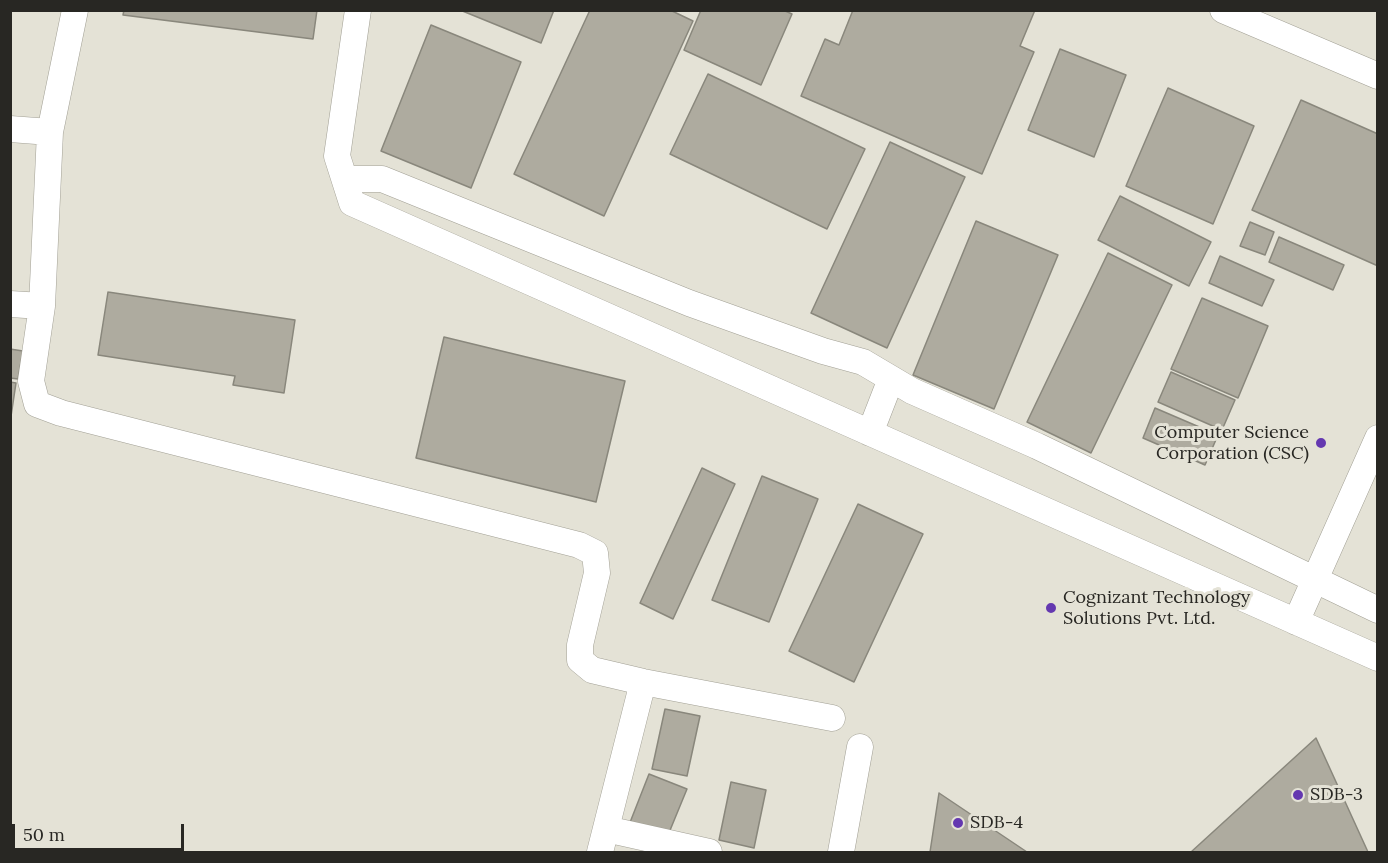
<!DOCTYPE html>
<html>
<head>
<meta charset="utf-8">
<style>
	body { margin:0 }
	#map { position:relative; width:1388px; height:863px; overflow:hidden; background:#e4e2d6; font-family:Lora,serif }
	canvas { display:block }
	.frame { position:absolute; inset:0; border:12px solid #282723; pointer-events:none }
	.scale { position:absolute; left:12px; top:824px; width:172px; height:27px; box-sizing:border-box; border:3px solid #282723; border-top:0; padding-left:8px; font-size:18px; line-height:21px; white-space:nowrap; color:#282723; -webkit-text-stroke:4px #e4e2d6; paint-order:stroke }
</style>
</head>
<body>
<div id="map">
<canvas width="1388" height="863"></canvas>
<div class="frame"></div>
<div class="scale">50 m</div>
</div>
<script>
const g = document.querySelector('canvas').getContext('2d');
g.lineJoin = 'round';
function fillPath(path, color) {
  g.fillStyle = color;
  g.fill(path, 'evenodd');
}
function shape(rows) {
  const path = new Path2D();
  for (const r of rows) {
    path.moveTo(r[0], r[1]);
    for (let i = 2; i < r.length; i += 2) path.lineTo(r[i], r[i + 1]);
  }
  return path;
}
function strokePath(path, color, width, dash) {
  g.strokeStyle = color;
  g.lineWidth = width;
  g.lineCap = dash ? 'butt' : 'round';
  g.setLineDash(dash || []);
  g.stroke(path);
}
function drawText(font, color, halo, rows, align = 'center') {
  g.font = font + ' Lora,serif';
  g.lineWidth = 6;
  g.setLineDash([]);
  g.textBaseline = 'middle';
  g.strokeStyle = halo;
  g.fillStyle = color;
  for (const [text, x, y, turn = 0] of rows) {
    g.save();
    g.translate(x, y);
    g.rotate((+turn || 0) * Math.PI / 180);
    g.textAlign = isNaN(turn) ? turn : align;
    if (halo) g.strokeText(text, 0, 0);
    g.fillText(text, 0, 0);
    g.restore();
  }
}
const building = shape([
	[124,10,317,10,313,39,123,15,124,10],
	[460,10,554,10,541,43,460,10],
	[590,10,670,10,693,21,604,216,514,174,590,10],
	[701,10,783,10,792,14,761,85,684,50,701,10],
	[853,10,1035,10,1020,46,1034,52,982,174,801,96,825,39,839,45,853,10],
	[431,25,521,62,471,188,381,151,431,25],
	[1060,49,1126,75,1094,157,1028,130,1060,49],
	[708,74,865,149,827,229,670,154,708,74],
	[1168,88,1254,126,1213,224,1126,186,1168,88],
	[1301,100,1378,134,1378,266,1252,210,1301,100],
	[890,142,965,177,887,348,811,313,890,142],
	[1120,196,1211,242,1189,286,1098,240,1120,196],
	[976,221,1058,255,994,409,913,375,976,221],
	[1250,222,1274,232,1265,255,1240,246,1250,222],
	[1279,237,1344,265,1333,290,1269,262,1279,237],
	[1108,253,1172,285,1091,453,1027,422,1108,253],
	[1220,256,1274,280,1262,306,1209,283,1220,256],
	[108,292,295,320,284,393,233,385,235,376,98,355,108,292],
	[1202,298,1268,326,1238,398,1171,369,1202,298],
	[444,337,625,381,596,502,416,458,444,337],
	[10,349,23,351,18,379,10,378,10,349],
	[1171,372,1235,400,1222,430,1158,402,1171,372],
	[10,382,16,383,10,423,10,382],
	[1155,408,1218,435,1205,465,1143,438,1155,408],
	[702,468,735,484,673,619,640,603,702,468],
	[762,476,818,499,769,622,712,600,762,476],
	[858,504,923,534,854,682,789,651,858,504],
	[665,709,700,716,687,776,652,769,665,709],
	[1316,738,1368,852,1191,852,1316,738],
	[649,774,687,789,666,840,629,825,649,774],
	[731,782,766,790,754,848,719,840,731,782],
	[939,793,1027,852,930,852,939,793]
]);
fillPath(building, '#aeab9f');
strokePath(building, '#89877c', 1.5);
const minor = shape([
	[358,10,337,156,352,203,1378,658],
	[1223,10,1378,76],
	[10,129,50,132],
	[345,179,382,179,689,303,823,351,863,362,912,391,1037,446,1378,610],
	[10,304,42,306,31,381,37,404,61,413,579,545,595,553,597,573,580,645,580,660,592,670,643,682,832,718],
	[42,306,50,132,75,10],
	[870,433,891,379],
	[1296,622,1378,438],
	[606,829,709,852],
	[600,852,643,682],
	[841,852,860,747]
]);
strokePath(minor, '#a2a095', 27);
strokePath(minor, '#fff', 26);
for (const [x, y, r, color] of [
	[1321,443,6,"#6438b0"],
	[1051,608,6,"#6438b0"],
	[1298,795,6,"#6438b0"],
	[958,823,6,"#6438b0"]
]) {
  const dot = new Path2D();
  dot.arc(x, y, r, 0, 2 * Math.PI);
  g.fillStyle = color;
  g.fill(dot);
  strokePath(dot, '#e4e2d6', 2);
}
drawText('18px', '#282723', '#e4e2d6', [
	["Computer Science",1309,433,"right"],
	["Corporation (CSC)",1309,454,"right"],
	["Cognizant Technology",1063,598],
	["Solutions Pvt. Ltd.",1063,619],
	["SDB-3",1310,795],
	["SDB-4",970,823]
], 'left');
</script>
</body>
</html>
